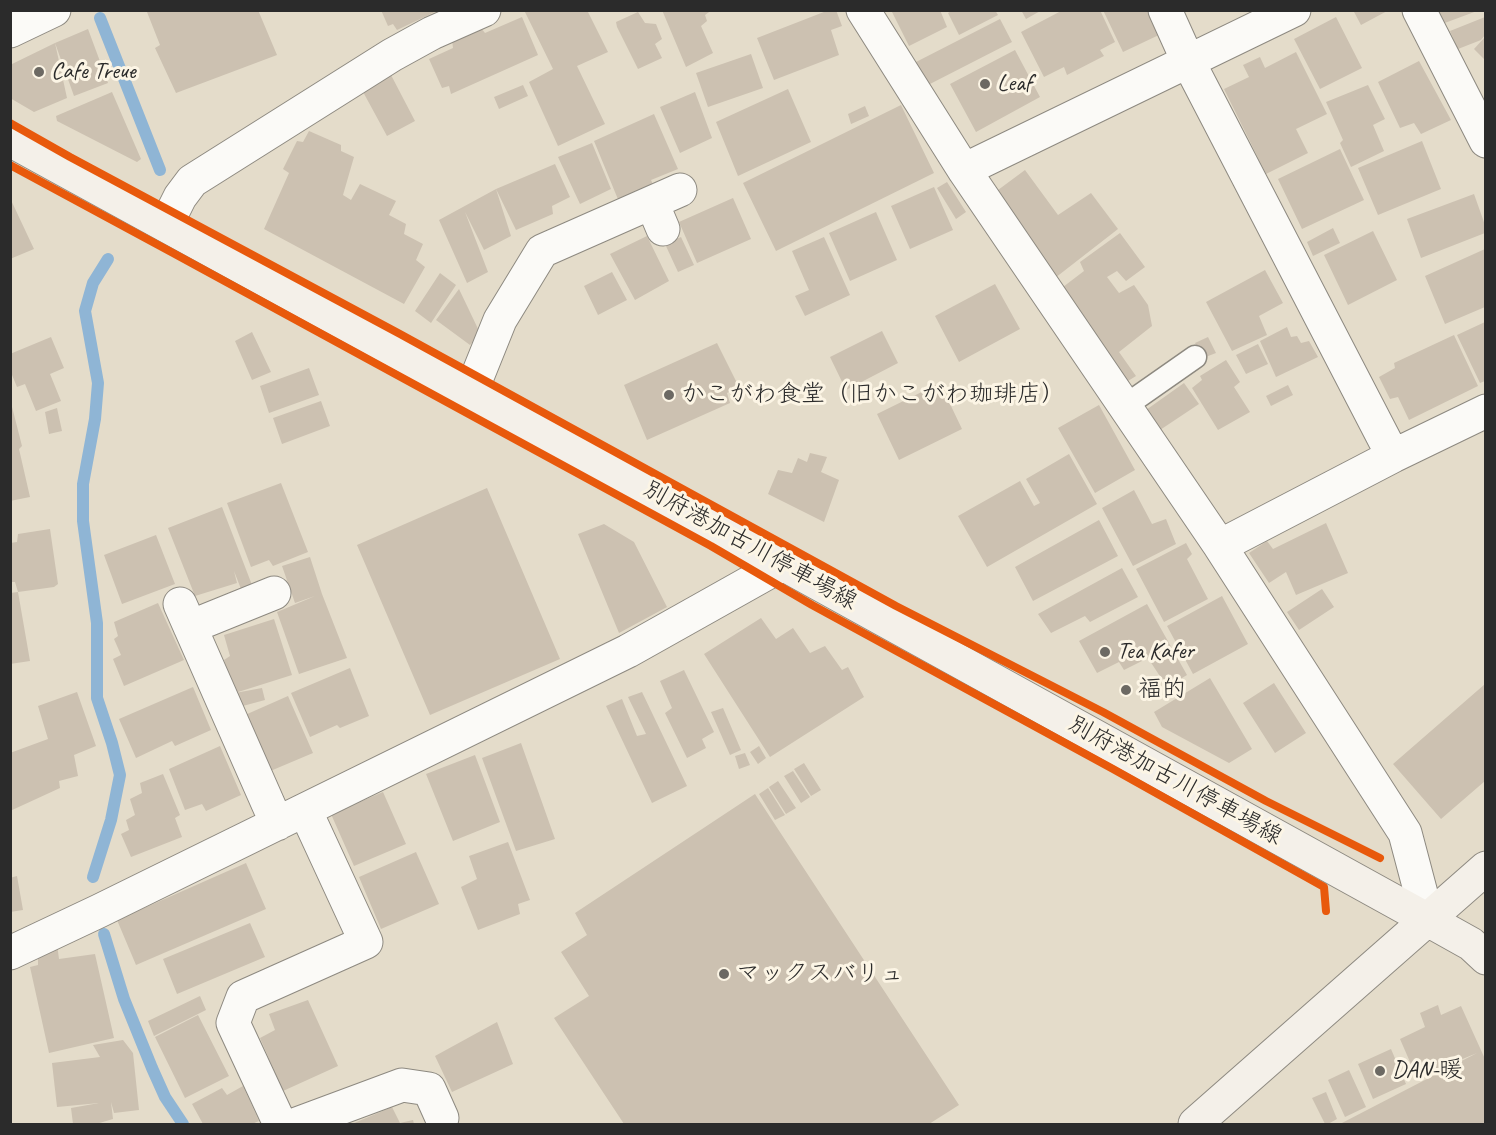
<!DOCTYPE html>
<html>
<head>
<meta charset="utf-8">
<style>
	body { margin:0 }
	#map { position:relative; width:1496px; height:1135px; overflow:hidden; background:#e4dcca; font-family:Caveat,sans-serif }
	canvas { display:block }
	.frame { position:absolute; inset:0; border:12px solid #2b2b2b; pointer-events:none }
</style>
</head>
<body>
<div id="map">
<canvas width="1496" height="1135"></canvas>
<div class="frame"></div>
</div>
<script>
const g = document.querySelector('canvas').getContext('2d');
g.lineJoin = 'round';
function shape(rows) {
  const path = new Path2D();
  for (const r of rows) {
    path.moveTo(r[0], r[1]);
    for (let i = 2; i < r.length; i += 2) path.lineTo(r[i], r[i + 1]);
  }
  return path;
}
function strokePath(path, color, width, dash) {
  g.strokeStyle = color;
  g.lineWidth = width;
  g.lineCap = dash ? 'butt' : 'round';
  g.setLineDash(dash || []);
  g.stroke(path);
}
function fillPath(path, color) {
  g.fillStyle = color;
  g.fill(path, 'evenodd');
}
function drawText(font, color, halo, rows, align = 'center') {
  g.font = font + ' Caveat,"Klee One",sans-serif';
  g.lineWidth = 6;
  g.setLineDash([]);
  g.textBaseline = 'middle';
  g.strokeStyle = halo;
  g.fillStyle = color;
  for (const [text, x, y, turn = 0] of rows) {
    g.save();
    g.translate(x, y);
    g.rotate((+turn || 0) * Math.PI / 180);
    g.textAlign = isNaN(turn) ? turn : align;
    if (halo) g.strokeText(text, 0, 0);
    g.fillText(text, 0, 0);
    g.restore();
  }
}
strokePath(shape([
	[100,18,160,170],
	[93,877,111,820,120,775,112,743,97,698,97,623,83,521,83,484,95,419,98,383,85,311,93,283,108,259],
	[104,934,124,999,152,1068,165,1097,183,1124]
]), '#8fb5d5', 12);
fillPath(shape([
	[148,10,258,10,277,55,176,93,155,48,160,45,147,12],
	[381,10,439,10,397,30,393,24,388,26],
	[524,10,587,10,608,52,577,66,605,124,558,146,529,82,553,69],
	[662,10,712,10,705,15,707,21,701,26,713,53,686,67],
	[829,10,836,10,842,26,831,30,839,55,774,80,757,38],
	[891,10,940,10,947,27,909,46],
	[953,10,995,10,998,15,959,35,948,13],
	[1021,10,1042,10,1026,19],
	[1063,10,1100,10,1115,42,1100,50,1104,56,1067,75,1064,67,1044,77,1021,32],
	[1103,10,1149,10,1161,34,1123,52],
	[1353,10,1389,10,1361,25],
	[1437,10,1477,10,1477,11,1442,24],
	[638,12,645,23,656,24,662,39,655,44,662,58,638,69,617,27,616,22],
	[522,17,538,55,451,94,449,86,442,88,429,59,453,48,452,40,481,28,485,33],
	[1336,17,1362,68,1320,89,1294,39],
	[1485,17,1485,35,1481,40,1458,49,1450,31],
	[1000,19,1012,42,928,85,916,62],
	[88,29,108,83,74,96,55,43],
	[1485,37,1485,60,1474,49],
	[55,43,67,98,34,112,10,98,10,65],
	[1015,50,1040,97,976,132,950,84],
	[1296,52,1327,114,1296,129,1308,153,1266,174,1224,89,1249,77,1243,65,1260,57,1265,68],
	[751,54,763,88,708,107,696,73],
	[1419,61,1451,120,1421,134,1414,123,1400,128,1378,82],
	[391,75,415,121,387,136,362,90],
	[523,85,528,96,499,109,494,97],
	[1368,85,1385,119,1373,125,1384,151,1351,167,1340,143,1343,140,1326,102],
	[788,89,811,142,738,176,716,122],
	[112,92,141,159,137,162,57,121,56,116],
	[695,92,712,138,680,153,660,107],
	[901,105,934,173,776,251,743,183],
	[865,106,869,116,851,124,848,114],
	[654,114,678,169,651,180,658,196,622,209,594,141],
	[309,131,341,145,341,151,354,157,343,195,351,200,360,184,396,201,389,215,406,224,404,234,423,244,416,260,425,267,404,304,264,229,289,173,283,169,297,141,303,142],
	[1422,141,1441,189,1378,215,1358,168],
	[592,143,611,189,580,204,558,157],
	[1340,149,1364,200,1302,229,1278,179],
	[555,164,570,197,552,206,553,214,516,230,496,189,511,236,484,250,465,212,488,272,467,283,439,220,496,189],
	[1025,170,1058,215,1091,193,1118,229,1055,278,998,190],
	[947,182,966,212,956,219,937,188],
	[934,187,953,230,910,249,891,206],
	[1474,194,1485,225,1485,233,1421,258,1407,219],
	[10,198,34,249,10,259],
	[733,198,751,239,697,263,679,222],
	[876,212,897,260,850,281,829,233],
	[1333,228,1340,243,1313,256,1307,242],
	[1373,231,1397,280,1348,305,1324,255],
	[1120,233,1145,267,1126,281,1117,271,1107,277,1119,293,1134,285,1148,305,1152,326,1119,352,1136,376,1128,381,1063,287,1084,271,1080,262],
	[647,236,669,281,635,300,610,254],
	[681,237,694,265,678,272,665,244],
	[824,237,850,295,805,316,795,296,809,290,792,251],
	[1485,249,1485,307,1445,324,1425,276],
	[1265,270,1283,303,1259,316,1267,335,1232,351,1206,302],
	[612,272,627,300,598,315,584,286],
	[440,273,456,285,431,323,415,311],
	[995,284,1020,329,959,362,935,316],
	[459,289,480,333,470,345,436,320],
	[1485,322,1485,381,1480,383,1457,335],
	[1287,327,1291,337,1297,336,1301,343,1309,341,1318,357,1276,377,1260,341],
	[882,331,898,363,846,390,830,357],
	[252,332,271,372,252,380,235,341],
	[1454,335,1478,386,1409,420,1398,397,1390,399,1379,377,1395,368,1394,363],
	[51,337,64,368,50,374,61,401,36,411,25,384,17,387,10,370,10,354],
	[1208,337,1216,353,1203,358,1195,343],
	[717,343,739,387,727,393,730,403,647,440,624,385],
	[1258,344,1268,364,1246,374,1236,355],
	[1226,360,1240,382,1234,387,1250,412,1218,430,1192,388,1202,380,1200,376],
	[309,368,319,395,269,413,260,386],
	[940,383,962,429,899,460,877,414],
	[1184,383,1199,404,1160,430,1146,410],
	[1288,385,1293,395,1271,406,1266,396],
	[10,399,22,446,19,449,30,497,10,501],
	[321,401,330,426,282,444,273,418],
	[1099,405,1135,470,1095,493,1058,428],
	[57,408,62,431,49,434,45,412],
	[810,453,827,457,821,472,839,480,824,522,768,494,778,470,792,473,798,458,807,462],
	[1069,454,1097,504,987,567,958,516,1020,481,1034,506,1040,503,1026,479],
	[281,483,308,552,273,566,269,560,251,567,227,503],
	[487,488,560,659,430,715,357,545],
	[1134,490,1152,524,1166,519,1176,544,1133,566,1102,508],
	[222,507,252,585,241,589,234,571,237,583,195,596,168,528],
	[1099,520,1118,556,1033,601,1015,567],
	[1326,523,1348,573,1296,595,1286,572,1269,583,1249,553,1267,541,1273,549],
	[604,524,634,542,667,607,619,633,578,534],
	[50,529,58,584,54,587,18,592,15,582,10,582,10,543,17,542,18,534],
	[156,535,175,584,122,604,104,555],
	[1186,543,1192,554,1187,559,1208,599,1164,622,1136,569],
	[310,557,322,594,347,658,299,674,277,612,315,596,295,603,282,566],
	[1122,568,1138,597,1090,622,1085,616,1051,633,1038,614],
	[1322,589,1334,607,1299,630,1287,612],
	[18,592,30,661,10,664,10,593],
	[1222,596,1248,644,1193,674,1167,626],
	[158,603,184,660,124,686,113,659,121,655,114,639,118,636,114,622],
	[1147,604,1187,675,1167,687,1148,658,1124,670,1119,662,1097,673,1079,641],
	[761,618,776,639,793,628,810,653,825,646,842,670,848,667,864,697,770,757,704,654],
	[274,619,292,675,235,693,262,688,265,700,239,707,224,660,230,656,224,635],
	[350,668,369,716,340,728,337,725,310,737,291,693],
	[684,670,714,732,702,739,706,748,687,758,665,713,672,708,660,681],
	[1210,678,1252,749,1229,763,1162,727,1154,712],
	[1274,683,1306,733,1275,753,1243,703],
	[1485,684,1485,781,1441,819,1393,764],
	[193,687,211,730,175,746,172,741,136,758,119,719],
	[77,692,96,746,74,755,78,776,59,781,60,788,10,811,10,753,48,739,38,706],
	[642,692,687,786,652,803,606,706,622,699,637,736,646,734,628,697],
	[288,696,313,753,268,772,245,715],
	[723,708,741,750,730,755,711,712],
	[521,743,555,839,516,851,482,758],
	[220,746,241,795,206,811,202,804,185,810,169,769],
	[759,746,766,758,758,764,750,752],
	[745,753,750,765,739,769,735,756],
	[475,755,500,822,453,841,426,774],
	[804,763,821,790,811,796,794,769],
	[793,771,810,797,801,803,784,776],
	[163,774,180,815,175,818,182,837,131,857,121,834,129,830,126,820,135,815,130,799,142,793,140,783],
	[778,781,796,808,786,814,769,787],
	[768,788,785,815,775,820,759,794],
	[383,792,406,844,354,866,331,814],
	[755,794,959,1105,929,1124,624,1124,554,1018,589,996,561,952,587,935,575,913],
	[508,842,530,900,518,904,520,914,478,930,461,887,477,879,469,856],
	[416,852,439,904,381,929,359,877],
	[246,863,266,909,136,965,117,920],
	[17,876,23,910,10,912,10,878],
	[250,923,265,957,177,994,163,959],
	[57,944,59,959,95,954,114,1038,49,1053,30,967,38,965,38,956],
	[200,996,206,1010,154,1036,148,1021],
	[308,1000,338,1066,283,1091,260,1038,275,1030,269,1014],
	[1438,1005,1441,1015,1461,1006,1485,1059,1485,1124,1340,1124,1477,1053,1417,1078,1400,1039,1425,1027,1420,1013],
	[198,1015,229,1076,185,1098,155,1037],
	[497,1022,513,1064,452,1092,435,1056],
	[123,1040,133,1053,139,1110,114,1113,111,1102,113,1119,96,1124,73,1124,71,1108,99,1103,57,1107,52,1063,100,1057,93,1045],
	[1391,1049,1406,1084,1373,1099,1358,1064],
	[1349,1070,1366,1107,1345,1117,1328,1080],
	[243,1086,259,1121,252,1124,203,1124,192,1104,222,1088,227,1095],
	[1326,1092,1337,1119,1328,1124,1325,1124,1312,1098],
	[392,1107,400,1123,413,1120,414,1124,352,1124]
]), '#ccc1b1');
const lane = shape([
	[1125,406,1195,357]
]);
const street = shape([
	[863,10,964,170,1220,546,1405,833,1428,920],
	[1165,10,1188,61,1393,456],
	[1419,10,1486,141],
	[10,31,54,10],
	[964,170,1294,10],
	[652,203,663,229],
	[166,225,180,197,192,181,392,55,432,33,484,10],
	[471,392,500,320,542,251,680,190],
	[1220,546,1393,456,1486,411],
	[180,604,277,824],
	[190,627,274,593],
	[10,953,99,911,628,651,783,564],
	[280,1124,233,1023,243,997,366,942,305,810],
	[297,1124,402,1085,429,1089,442,1118]
]);
const secondary = shape([
	[10,140,783,564,1428,920,1471,944,1486,958],
	[1195,1124,1486,868]
]);
strokePath(lane, '#8d8980', 25);
strokePath(street, '#8d8980', 35);
strokePath(secondary, '#8d8980', 35);
strokePath(lane, '#fbfaf7', 22);
strokePath(street, '#fbfaf7', 33);
strokePath(secondary, '#f4f0e9', 33);
strokePath(shape([
	[10,123,70,157,400,334,896,606,1103,712,1266,801,1380,858],
	[10,165,173,253,711,546,812,605,1113,769,1324,887,1326,911]
]), '#e8590c', 8);
for (const [x, y, r, color] of [
	[39,72,6,"#6c6963"],
	[985,84,6,"#6c6963"],
	[669,395,6,"#6c6963"],
	[1105,652,6,"#6c6963"],
	[1126,690,6,"#6c6963"],
	[724,974,6,"#6c6963"],
	[1380,1071,6,"#6c6963"]
]) {
  const dot = new Path2D();
  dot.arc(x, y, r, 0, 2 * Math.PI);
  g.fillStyle = color;
  g.fill(dot);
  strokePath(dot, '#fcf5e5', 2);
}
drawText('24px', '#2b2b2b', '#fcf5e5', [
	["Cafe Treue",51,72],
	["Leaf",997,84],
	["かこがわ食堂（旧かこがわ珈琲店）",681,395],
	["Tea Kafer",1117,652],
	["福的",1138,690],
	["マックスバリュ",736,974],
	["DAN-暖",1392,1071]
], 'left');
drawText('24px', '#2b2b2b', '#fcf5e5', [
	["別府港加古川停車場線",750,546,29],
	["別府港加古川停車場線",1175,781,29]
]);
</script>
</body>
</html>
